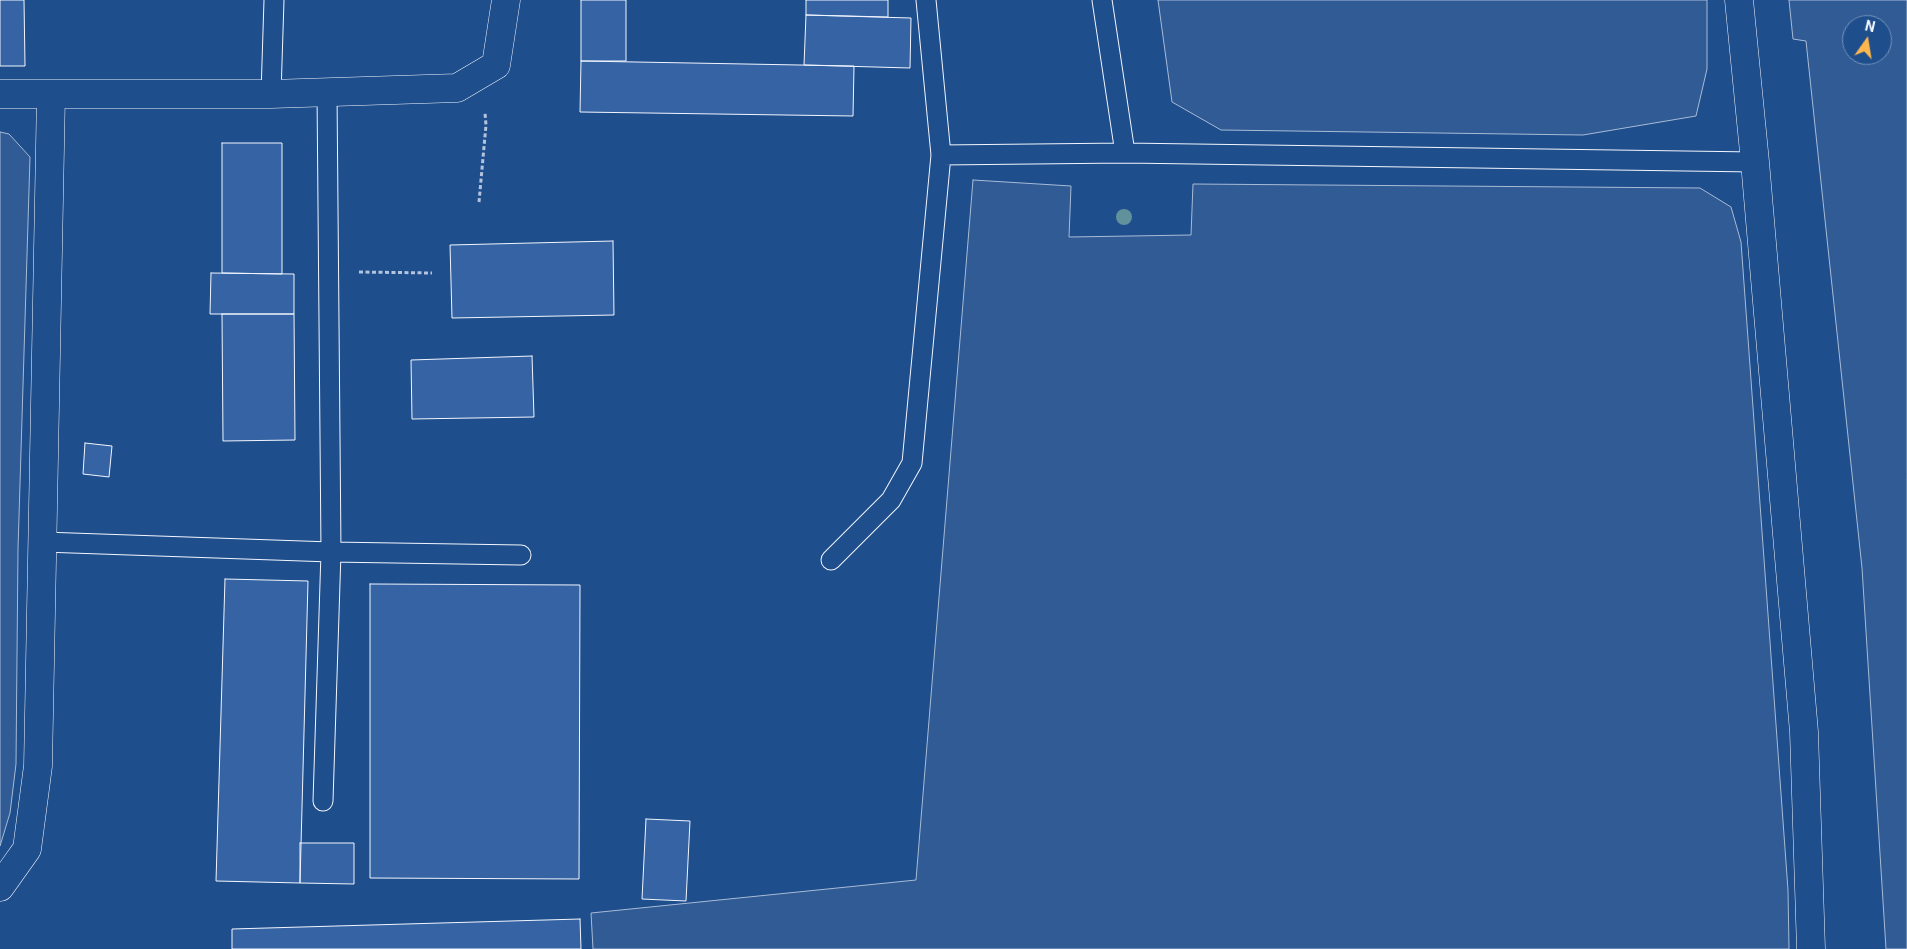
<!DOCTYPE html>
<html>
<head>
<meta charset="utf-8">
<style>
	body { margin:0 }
	#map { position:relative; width:1907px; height:949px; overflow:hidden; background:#1f4e8c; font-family:Roboto,sans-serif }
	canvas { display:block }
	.north { position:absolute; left:1842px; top:15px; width:50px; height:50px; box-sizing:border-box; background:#1f4e8c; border:1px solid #7391ba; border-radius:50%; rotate:13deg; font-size:14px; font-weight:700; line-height:20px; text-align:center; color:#f2f6ff }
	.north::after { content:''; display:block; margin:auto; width:18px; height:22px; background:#ffb74d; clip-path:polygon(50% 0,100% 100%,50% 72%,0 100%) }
</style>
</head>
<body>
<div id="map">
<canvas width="1907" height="949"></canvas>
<div class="north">N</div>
</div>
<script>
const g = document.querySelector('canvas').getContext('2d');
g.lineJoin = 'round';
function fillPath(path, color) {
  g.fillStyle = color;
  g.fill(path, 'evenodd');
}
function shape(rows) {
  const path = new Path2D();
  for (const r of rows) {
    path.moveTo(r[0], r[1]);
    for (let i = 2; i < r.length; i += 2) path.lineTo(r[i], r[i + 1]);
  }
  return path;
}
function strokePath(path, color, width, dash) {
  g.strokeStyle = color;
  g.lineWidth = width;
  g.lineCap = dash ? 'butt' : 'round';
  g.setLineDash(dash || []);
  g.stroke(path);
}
const built = shape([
	[1158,0,1707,0,1707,69,1696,116,1583,135,1221,130,1172,102,1158,0],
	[1789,0,1907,0,1907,949,1886,949,1862,568,1806,41,1793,39,1789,0],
	[1852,25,1882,25,1882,55,1852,55,1852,25],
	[0,132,9,134,30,157,18,549,16,764,10,813,0,846,0,132],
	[973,180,1071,186,1069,237,1191,235,1193,184,1700,188,1731,207,1741,242,1788,890,1789,949,593,949,591,913,916,880,973,180]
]);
fillPath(built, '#305b95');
strokePath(built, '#a8bbd7', 1);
const building = shape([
	[0,0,24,0,25,66,0,66,0,0],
	[581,0,626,0,626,61,581,61,581,0],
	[806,0,888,0,888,17,806,15,806,0],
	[806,15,911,18,910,68,804,65,806,15],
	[581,61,854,66,853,116,580,112,581,61],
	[222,143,282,143,282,274,222,273,222,143],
	[613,241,614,315,452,318,450,245,613,241],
	[211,273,294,274,294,314,210,314,211,273],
	[222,314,294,314,295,440,223,441,222,314],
	[532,356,534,417,412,419,411,360,532,356],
	[85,443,112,446,109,477,83,474,85,443],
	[225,579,308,581,300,883,216,881,225,579],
	[370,584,580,585,579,879,370,878,370,584],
	[646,819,690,821,686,901,642,899,646,819],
	[300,843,354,843,354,884,300,883,300,843],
	[580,919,581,949,232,949,232,929,580,919]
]);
fillPath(building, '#3563a3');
strokePath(building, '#f2f6ff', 1);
const lane = shape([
	[1102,0,1125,153],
	[271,94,274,0],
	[941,155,1125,153,1755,162],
	[43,542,331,552,521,555],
	[831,560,891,500,912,463,941,155,926,0],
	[323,801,331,552,327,92]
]);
const street = shape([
	[1739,0,1755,162,1804,732,1811,949],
	[0,94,271,94,457,88,496,65,506,0],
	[0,887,27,849,38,766,51,95]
]);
strokePath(lane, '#f2f6ff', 21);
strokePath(street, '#f2f6ff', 29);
strokePath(shape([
	[479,202,486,125,485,113],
	[359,272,432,273]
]), '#b3c4dc', 3, [4, 2.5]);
strokePath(lane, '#1f4e8c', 19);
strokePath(street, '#1f4e8c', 28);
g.fillStyle = '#61919a';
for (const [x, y] of [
	[1124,217]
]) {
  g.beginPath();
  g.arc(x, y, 8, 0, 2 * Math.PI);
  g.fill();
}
</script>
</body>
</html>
